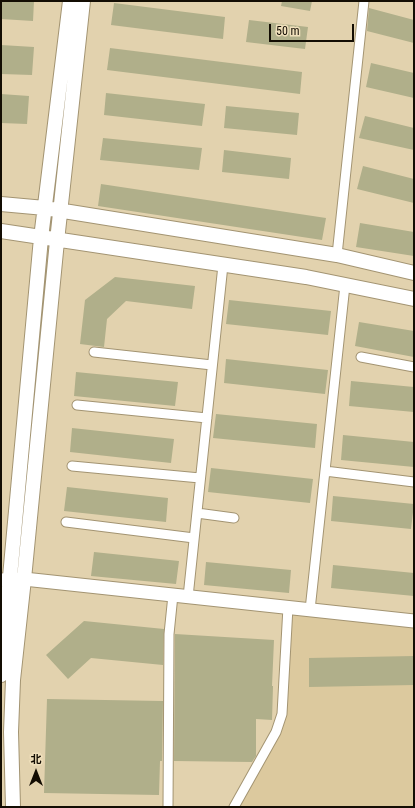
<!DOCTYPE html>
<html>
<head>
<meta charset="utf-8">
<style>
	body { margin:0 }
	#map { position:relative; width:415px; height:808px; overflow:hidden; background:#e2d2ae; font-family:"Roboto Condensed","Noto Sans SC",sans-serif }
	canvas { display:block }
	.frame { position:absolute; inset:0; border:2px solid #130d03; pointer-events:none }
	.north { position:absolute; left:16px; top:752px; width:40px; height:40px; -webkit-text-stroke:3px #efdfbb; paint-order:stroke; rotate:0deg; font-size:11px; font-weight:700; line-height:16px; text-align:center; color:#130d03 }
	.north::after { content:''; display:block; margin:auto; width:14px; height:18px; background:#130d03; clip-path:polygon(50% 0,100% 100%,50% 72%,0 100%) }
	.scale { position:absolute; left:269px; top:24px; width:85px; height:18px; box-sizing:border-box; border:2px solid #130d03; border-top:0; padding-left:5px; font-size:12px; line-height:14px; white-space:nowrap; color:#130d03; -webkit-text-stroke:3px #efdfbb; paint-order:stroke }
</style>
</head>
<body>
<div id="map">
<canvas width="415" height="808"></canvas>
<div class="frame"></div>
<div class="north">北</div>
<div class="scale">50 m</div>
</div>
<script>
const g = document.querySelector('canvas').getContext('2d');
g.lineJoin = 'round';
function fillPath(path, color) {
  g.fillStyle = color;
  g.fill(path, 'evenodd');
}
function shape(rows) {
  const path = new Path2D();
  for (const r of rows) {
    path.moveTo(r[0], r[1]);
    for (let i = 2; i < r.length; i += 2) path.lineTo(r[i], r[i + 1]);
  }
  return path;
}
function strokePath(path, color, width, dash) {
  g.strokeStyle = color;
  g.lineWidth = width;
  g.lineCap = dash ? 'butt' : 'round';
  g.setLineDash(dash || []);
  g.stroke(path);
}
fillPath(shape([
	[288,607,414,621,414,807,234,807,276,732]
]), '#dcc99e');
fillPath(shape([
	[1,1,34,1,33,21,1,19],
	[282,1,312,1,310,11,281,6],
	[114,3,225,17,223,39,111,25],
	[369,8,414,20,414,43,367,31],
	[249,20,308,27,305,49,246,42],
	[1,45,34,47,32,75,1,74],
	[110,48,302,72,300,94,107,70],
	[371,63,414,73,414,98,366,87],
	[106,93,205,104,202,126,104,115],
	[1,94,29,96,27,124,1,123],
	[226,106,299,113,297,135,224,128],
	[365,116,414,128,414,150,359,138],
	[103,138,202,148,199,170,100,160],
	[224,150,291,158,289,179,222,172],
	[363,166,414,179,414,203,357,189],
	[101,184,326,218,322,240,98,206],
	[360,223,414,232,414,256,356,247],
	[115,277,195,286,192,309,126,301,107,319,104,347,80,344,85,300],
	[229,300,331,311,328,335,226,324],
	[359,322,414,331,414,357,355,346],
	[226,359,328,370,325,394,224,383],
	[76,372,178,382,175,406,74,396],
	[351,381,414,387,414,412,349,406],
	[216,414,317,424,315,448,213,438],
	[72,428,174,439,171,463,70,452],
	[343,435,414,442,414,467,341,460],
	[211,468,313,479,310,503,208,492],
	[67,487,168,498,166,522,64,511],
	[333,496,414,504,411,529,331,521],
	[94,552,179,561,176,584,91,576],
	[206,562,291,570,289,593,204,585],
	[333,565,414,573,414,596,331,588],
	[84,621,164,629,163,665,91,658,68,679,46,655],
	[175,634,274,640,272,686,273,686,272,720,256,719,256,756,252,762,174,761],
	[414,656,414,685,309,687,309,658],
	[47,699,163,701,162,761,160,761,159,795,44,793]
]), '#b0af8a');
const street = shape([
	[337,255,364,1],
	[94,352,212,365],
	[361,357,414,367],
	[77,405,207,418],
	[72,466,200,478],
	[325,471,414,482],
	[197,513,234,518],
	[66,522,194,538],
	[188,597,223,265],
	[310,610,345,285],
	[168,807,169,634,173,595],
	[234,807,276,732,282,714,288,607]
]);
const secondary = shape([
	[1,580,24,579,414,621]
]);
const primary = shape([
	[1,204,45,208,337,255,414,273],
	[1,231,306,277,414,299],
	[1,675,41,238,70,1],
	[13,807,11,732,13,680,24,579,57,241,83,1]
]);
strokePath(street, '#a39472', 11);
strokePath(secondary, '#a39472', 15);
strokePath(primary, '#a39472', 16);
strokePath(street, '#fff', 9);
strokePath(secondary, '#fff', 13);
strokePath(primary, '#fff', 14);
</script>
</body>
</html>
